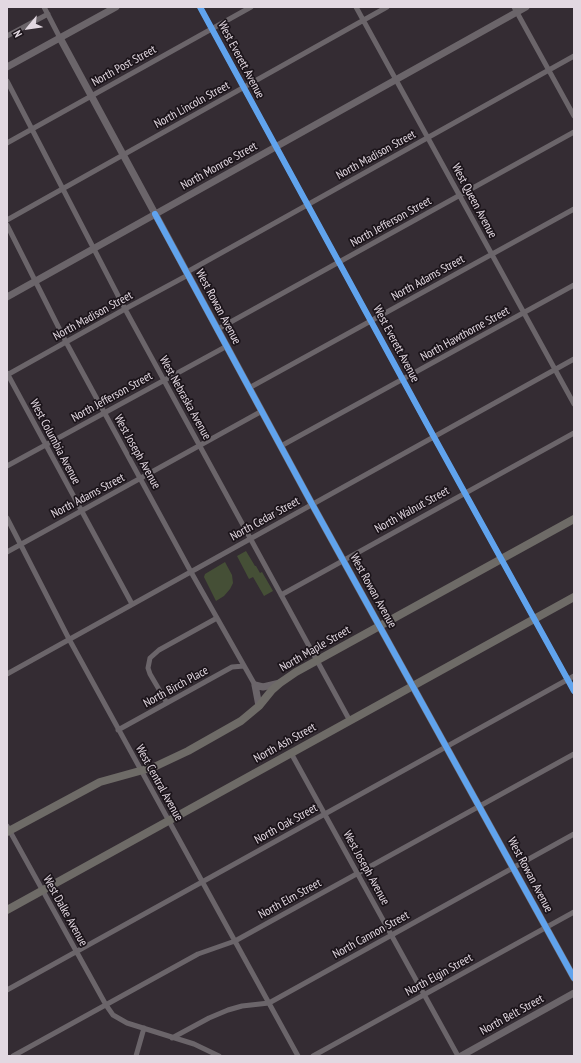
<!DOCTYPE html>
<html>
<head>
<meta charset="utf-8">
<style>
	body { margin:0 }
	#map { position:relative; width:581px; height:1063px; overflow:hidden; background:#342c33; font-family:"PT Sans Narrow",sans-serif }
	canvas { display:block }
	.frame { position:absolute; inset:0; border:8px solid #e2d8e1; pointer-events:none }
	.north { position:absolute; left:8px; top:8px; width:40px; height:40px; -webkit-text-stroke:3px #1b141a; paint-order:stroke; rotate:241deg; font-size:11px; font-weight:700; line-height:16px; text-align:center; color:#e2d8e1 }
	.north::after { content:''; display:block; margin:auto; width:14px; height:18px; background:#e2d8e1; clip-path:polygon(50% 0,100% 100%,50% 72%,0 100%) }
</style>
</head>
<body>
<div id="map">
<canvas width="581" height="1063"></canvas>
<div class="frame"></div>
<div class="north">N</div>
</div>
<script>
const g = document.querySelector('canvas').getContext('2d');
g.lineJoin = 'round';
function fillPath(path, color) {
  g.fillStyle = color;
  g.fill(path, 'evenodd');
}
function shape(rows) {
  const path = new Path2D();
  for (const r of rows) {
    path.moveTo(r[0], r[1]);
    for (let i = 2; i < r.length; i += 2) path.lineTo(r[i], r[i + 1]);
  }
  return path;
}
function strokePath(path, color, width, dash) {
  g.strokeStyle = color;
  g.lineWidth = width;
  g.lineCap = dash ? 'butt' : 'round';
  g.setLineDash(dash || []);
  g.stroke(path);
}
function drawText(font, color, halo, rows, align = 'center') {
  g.font = font + ' "PT Sans Narrow",sans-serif';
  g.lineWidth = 3.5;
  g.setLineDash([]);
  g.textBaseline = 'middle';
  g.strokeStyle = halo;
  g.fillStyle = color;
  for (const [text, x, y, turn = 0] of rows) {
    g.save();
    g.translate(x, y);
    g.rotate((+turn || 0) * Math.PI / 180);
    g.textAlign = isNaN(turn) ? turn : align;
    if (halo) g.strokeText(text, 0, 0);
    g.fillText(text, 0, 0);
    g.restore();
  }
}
fillPath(shape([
	[246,551,255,566,256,566,260,573,262,572,273,591,264,596,253,577,249,579,237,556],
	[225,562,232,575,233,583,230,589,224,596,216,601,204,577,205,574]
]), '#454f36');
strokePath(shape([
	[44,7,60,38],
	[200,7,434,437,574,691],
	[356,7,574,404],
	[514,7,574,116],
	[7,36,48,14],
	[7,81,125,309,350,721],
	[7,143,251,7],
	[7,220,387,7],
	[7,225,66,342,191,572,255,685],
	[187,272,574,56],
	[218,329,574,132],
	[7,373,132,604],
	[7,375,125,309,188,275],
	[249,388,574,209],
	[281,446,574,285],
	[7,466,227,346],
	[7,518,69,639,298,1056],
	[7,552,262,411],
	[281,595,574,433],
	[7,674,574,359],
	[167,703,150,674,148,668,150,658,159,650,217,618],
	[118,730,232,667,244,666],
	[291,753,458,1056],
	[7,826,106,1005,113,1015,127,1023,194,1044,219,1056],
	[7,990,574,676],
	[172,1038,209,1018,228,1010,242,1006,269,1003,574,834],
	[13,1056,198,954,235,941,574,754],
	[136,1056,144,1028],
	[313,1056,574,912]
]), '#6b656a', 5);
strokePath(shape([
	[60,38,312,504,574,978],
	[7,67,116,7],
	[7,297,526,7],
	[255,685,263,687,280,683],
	[255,685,259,706],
	[461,1056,574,993]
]), '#6b656a', 7);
strokePath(shape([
	[7,832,100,782,154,767,188,751,241,721,259,706,272,690,280,683,296,672,574,519],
	[7,910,574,597]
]), '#6e6b67', 8);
strokePath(shape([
	[200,7,434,437,574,691],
	[155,214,312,504,574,978]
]), '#60a3ed', 6);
drawText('12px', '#e2d8e1', '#1b141a', [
	["West Everett Avenue",241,60,62],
	["North Post Street",124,66,-29],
	["North Lincoln Street",192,105,-29],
	["North Madison Street",376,155,-29],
	["North Monroe Street",219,166,-29],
	["West Queen Avenue",474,201,62],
	["North Jefferson Street",391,222,-29],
	["North Adams Street",428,278,-29],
	["West Rowan Avenue",218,307,62],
	["North Madison Street",93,316,-29],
	["North Hawthorne Street",465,334,-29],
	["West Everett Avenue",396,344,62],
	["North Jefferson Street",112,397,-29],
	["West Nebraska Avenue",185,398,61],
	["West Columbia Avenue",55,442,62],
	["West Joseph Avenue",137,452,61],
	["North Adams Street",88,496,-28],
	["North Walnut Street",412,510,-29],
	["North Cedar Street",265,519,-29],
	["West Rowan Avenue",373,591,61],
	["North Maple Street",315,649,-30],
	["North Birch Place",176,687,-29],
	["North Ash Street",285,743,-29],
	["West Central Avenue",159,783,61],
	["North Oak Street",286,824,-29],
	["West Joseph Avenue",366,868,61],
	["West Rowan Avenue",530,875,62],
	["North Elm Street",290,899,-29],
	["West Dalke Avenue",65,911,61],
	["North Cannon Street",371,935,-29],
	["North Elgin Street",439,975,-29],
	["North Belt Street",512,1015,-29]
]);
</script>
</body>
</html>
